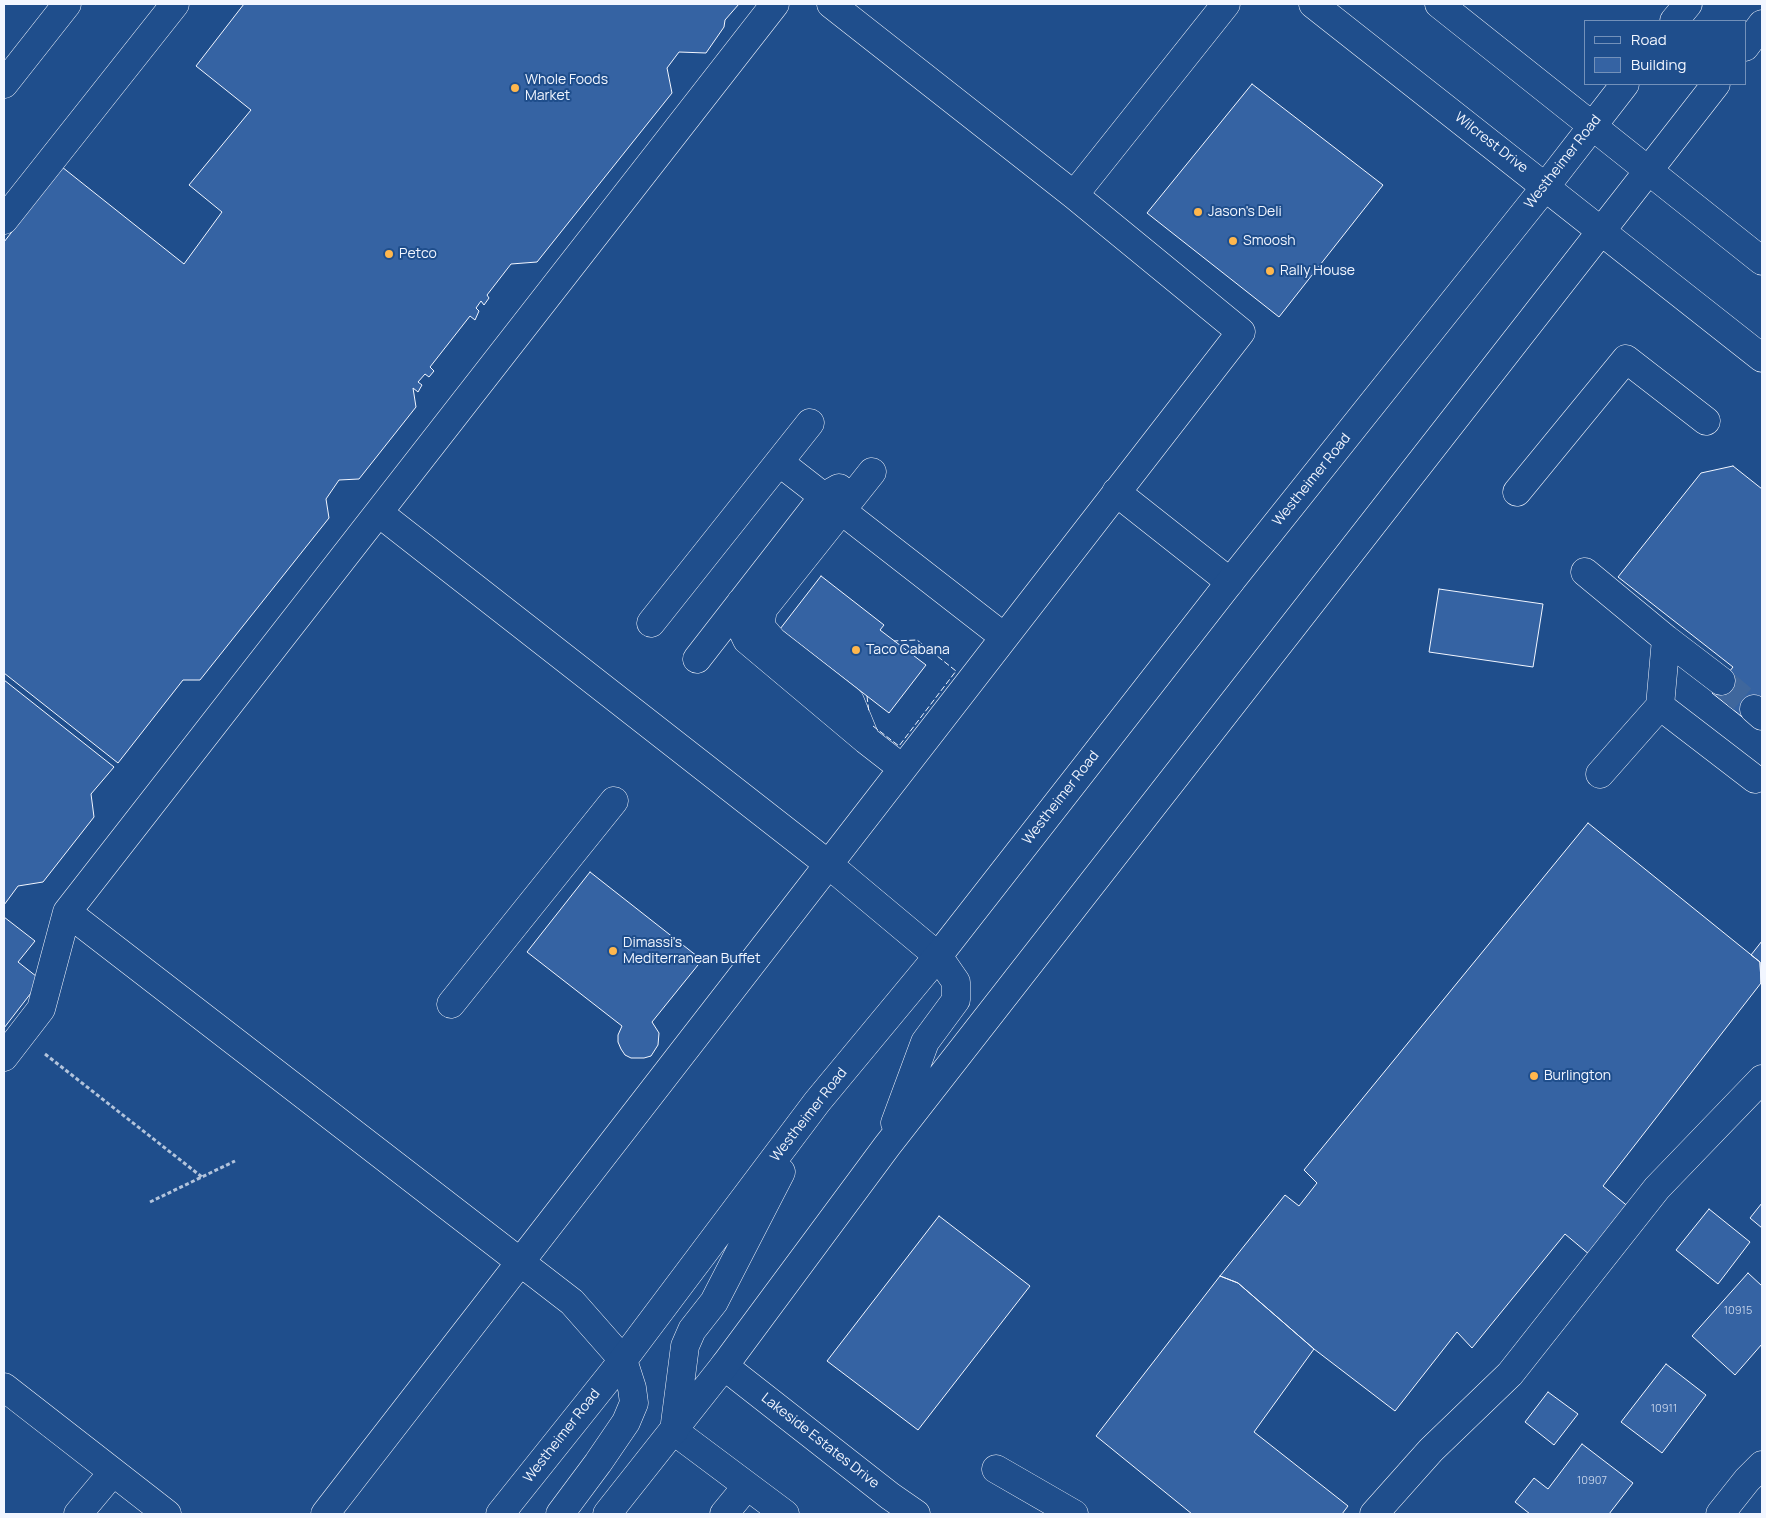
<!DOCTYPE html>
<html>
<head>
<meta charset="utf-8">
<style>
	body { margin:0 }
	#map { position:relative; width:1766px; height:1518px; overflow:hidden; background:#1f4e8c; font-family:Manrope,sans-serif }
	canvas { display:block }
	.frame { position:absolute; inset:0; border:5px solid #f2f6ff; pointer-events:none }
	.legend { position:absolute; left:1584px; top:20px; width:162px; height:65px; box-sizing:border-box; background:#1f4e8c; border:1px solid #7391ba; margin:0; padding:6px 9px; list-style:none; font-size:15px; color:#f2f6ff }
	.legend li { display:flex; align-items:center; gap:10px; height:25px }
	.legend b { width:25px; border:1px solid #7391ba }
</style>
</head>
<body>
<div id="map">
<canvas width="1766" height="1518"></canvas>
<div class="frame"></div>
<ul class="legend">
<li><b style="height:6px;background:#1f4e8c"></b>Road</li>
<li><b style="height:14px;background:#3563a3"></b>Building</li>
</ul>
</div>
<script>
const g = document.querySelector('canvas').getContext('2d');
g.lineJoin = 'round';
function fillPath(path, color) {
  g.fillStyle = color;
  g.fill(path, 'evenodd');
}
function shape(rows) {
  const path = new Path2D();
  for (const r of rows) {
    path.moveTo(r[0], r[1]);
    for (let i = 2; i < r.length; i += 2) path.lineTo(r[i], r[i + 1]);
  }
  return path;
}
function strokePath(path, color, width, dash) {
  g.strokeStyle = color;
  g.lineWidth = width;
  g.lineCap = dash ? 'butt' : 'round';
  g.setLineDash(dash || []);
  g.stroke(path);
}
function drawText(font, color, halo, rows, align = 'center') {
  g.font = font + ' Manrope,sans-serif';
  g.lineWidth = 4;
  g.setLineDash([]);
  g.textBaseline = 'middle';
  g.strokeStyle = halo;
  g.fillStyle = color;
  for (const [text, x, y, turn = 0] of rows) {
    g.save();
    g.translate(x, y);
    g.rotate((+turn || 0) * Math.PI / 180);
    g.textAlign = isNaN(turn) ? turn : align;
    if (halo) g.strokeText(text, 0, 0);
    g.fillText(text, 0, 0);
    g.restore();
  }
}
const building = shape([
	[244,4,739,4,725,20,724,27,706,53,679,52,667,68,672,93,648,123,537,262,511,264,487,295,489,298,484,305,481,301,476,308,479,311,475,320,470,316,430,367,434,371,429,377,425,374,418,382,422,385,418,392,413,388,416,407,359,479,339,480,326,499,329,518,200,680,183,680,118,763,4,673,4,242,62,167,184,264,222,212,189,185,251,110,196,66,244,4],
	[1252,84,1383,185,1279,317,1147,213,1252,84],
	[1733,466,1762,489,1762,700,1746,720,1712,693,1733,667,1618,577,1701,473,1733,466],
	[821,576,884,625,880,630,926,665,889,713,780,629,821,576],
	[1439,589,1543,604,1533,667,1429,652,1439,589],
	[4,680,114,767,91,794,94,817,43,882,18,886,4,905,4,680],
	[1588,823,1760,962,1761,983,1603,1186,1630,1208,1590,1255,1565,1234,1472,1348,1457,1332,1395,1411,1314,1349,1238,1283,1220,1276,1285,1195,1299,1206,1317,1183,1304,1170,1588,823],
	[590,872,702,960,652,1022,659,1033,658,1045,651,1056,644,1058,631,1058,625,1055,621,1049,618,1042,618,1035,622,1026,527,952,590,872],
	[4,917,35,941,18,962,41,980,4,1028,4,917],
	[1762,941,1762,984,1761,983,1760,962,1751,955,1762,941],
	[1762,1203,1762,1228,1750,1218,1762,1203],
	[1709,1209,1750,1242,1718,1284,1676,1250,1709,1209],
	[939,1216,1030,1286,918,1430,827,1361,939,1216],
	[1748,1273,1762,1286,1762,1344,1735,1375,1692,1336,1748,1273],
	[1220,1276,1238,1283,1314,1349,1254,1432,1348,1506,1342,1514,1192,1514,1096,1436,1220,1276],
	[1666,1364,1706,1395,1662,1453,1621,1422,1666,1364],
	[1548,1392,1578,1414,1554,1445,1525,1422,1548,1392],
	[1582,1444,1633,1483,1609,1514,1530,1514,1515,1502,1534,1478,1548,1489,1582,1444]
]);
fillPath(building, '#3563a3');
strokePath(building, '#f2f6ff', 1);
strokePath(shape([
	[1721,681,1754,709]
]), '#3f679d', 28, [28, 14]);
const minor = shape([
	[4,84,67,4],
	[1074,195,1226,4],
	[4,220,175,4],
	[779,462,1004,637],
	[1116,492,1230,582],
	[1517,492,1626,359,1706,421],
	[379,513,828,864,938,956],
	[1585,572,1666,639,1721,681],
	[741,602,738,621,747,640,866,740,902,768],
	[651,623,810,423],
	[1666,639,1660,706,1755,779],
	[697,659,823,497,839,488],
	[1754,709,1762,716],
	[866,740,850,701,773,641,760,626,763,609,872,472],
	[1600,774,1660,706],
	[67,912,572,1302,623,1360],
	[451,1004,614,801],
	[4,1057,41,1009,67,912,775,4],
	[724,1366,890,1496,916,1514],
	[4,1387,167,1514],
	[674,1431,785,1514],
	[996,1469,1074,1514],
	[78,1514,113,1472],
	[325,1514,1241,332,1074,195,831,4],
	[724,1514,747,1486],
	[1374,1514,1431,1450,1510,1374,1657,1188,1762,1079],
	[1720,1514,1747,1480,1762,1465]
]);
const major = shape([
	[1313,4,1762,358],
	[1439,4,1762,261],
	[1674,21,1688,4],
	[1745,47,1762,24],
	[895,1123,925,1042,956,1000,956,982,938,956],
	[674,1431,685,1346,692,1330,714,1302,781,1172],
	[500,1514,623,1360,817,1102,938,956,1230,582,1546,186,1625,84],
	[560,1514,598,1463,626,1422,634,1403,632,1388,623,1360],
	[607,1514,724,1366,887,1146,1716,84]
]);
strokePath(minor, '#f2f6ff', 29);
strokePath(major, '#f2f6ff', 29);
strokePath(shape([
	[45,1054,202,1177],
	[150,1202,235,1161]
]), '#b3c4dc', 3, [4, 2.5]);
strokePath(minor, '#1f4e8c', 28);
strokePath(major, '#1f4e8c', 28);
strokePath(shape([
	[867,696,869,713],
	[873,726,899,746,956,671,917,640,894,641]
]), '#f2f6ff', 1, [6, 2.5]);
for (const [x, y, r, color] of [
	[515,88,5,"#ffb74d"],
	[1198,212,5,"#ffb74d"],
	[1233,241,5,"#ffb74d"],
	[389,254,5,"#ffb74d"],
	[1270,271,5,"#ffb74d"],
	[856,650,5,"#ffb74d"],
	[613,951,5,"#ffb74d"],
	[1534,1076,5,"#ffb74d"]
]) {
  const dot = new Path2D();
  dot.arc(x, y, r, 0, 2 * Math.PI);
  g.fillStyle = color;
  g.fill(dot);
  strokePath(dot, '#1f4e8c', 2);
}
drawText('11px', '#c3d1e8', null, [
	["10915",1738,1311],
	["10911",1664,1409],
	["10907",1592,1481]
]);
drawText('14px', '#f2f6ff', '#1f4e8c', [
	["Whole Foods",525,80],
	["Market",525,96],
	["Jason's Deli",1208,212],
	["Smoosh",1243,241],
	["Petco",399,254],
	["Rally House",1280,271],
	["Taco Cabana",866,650],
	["Dimassi's",623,943],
	["Mediterranean Buffet",623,959],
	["Burlington",1544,1076]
], 'left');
drawText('14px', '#f2f6ff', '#1f4e8c', [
	["Wilcrest Drive",1491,143,38],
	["Westheimer Road",1563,162,-52],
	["Westheimer Road",1312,480,-51],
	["Westheimer Road",1061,798,-52],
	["Westheimer Road",809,1115,-52],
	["Westheimer Road",562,1436,-52],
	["Lakeside Estates Drive",820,1441,38]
]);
</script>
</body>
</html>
